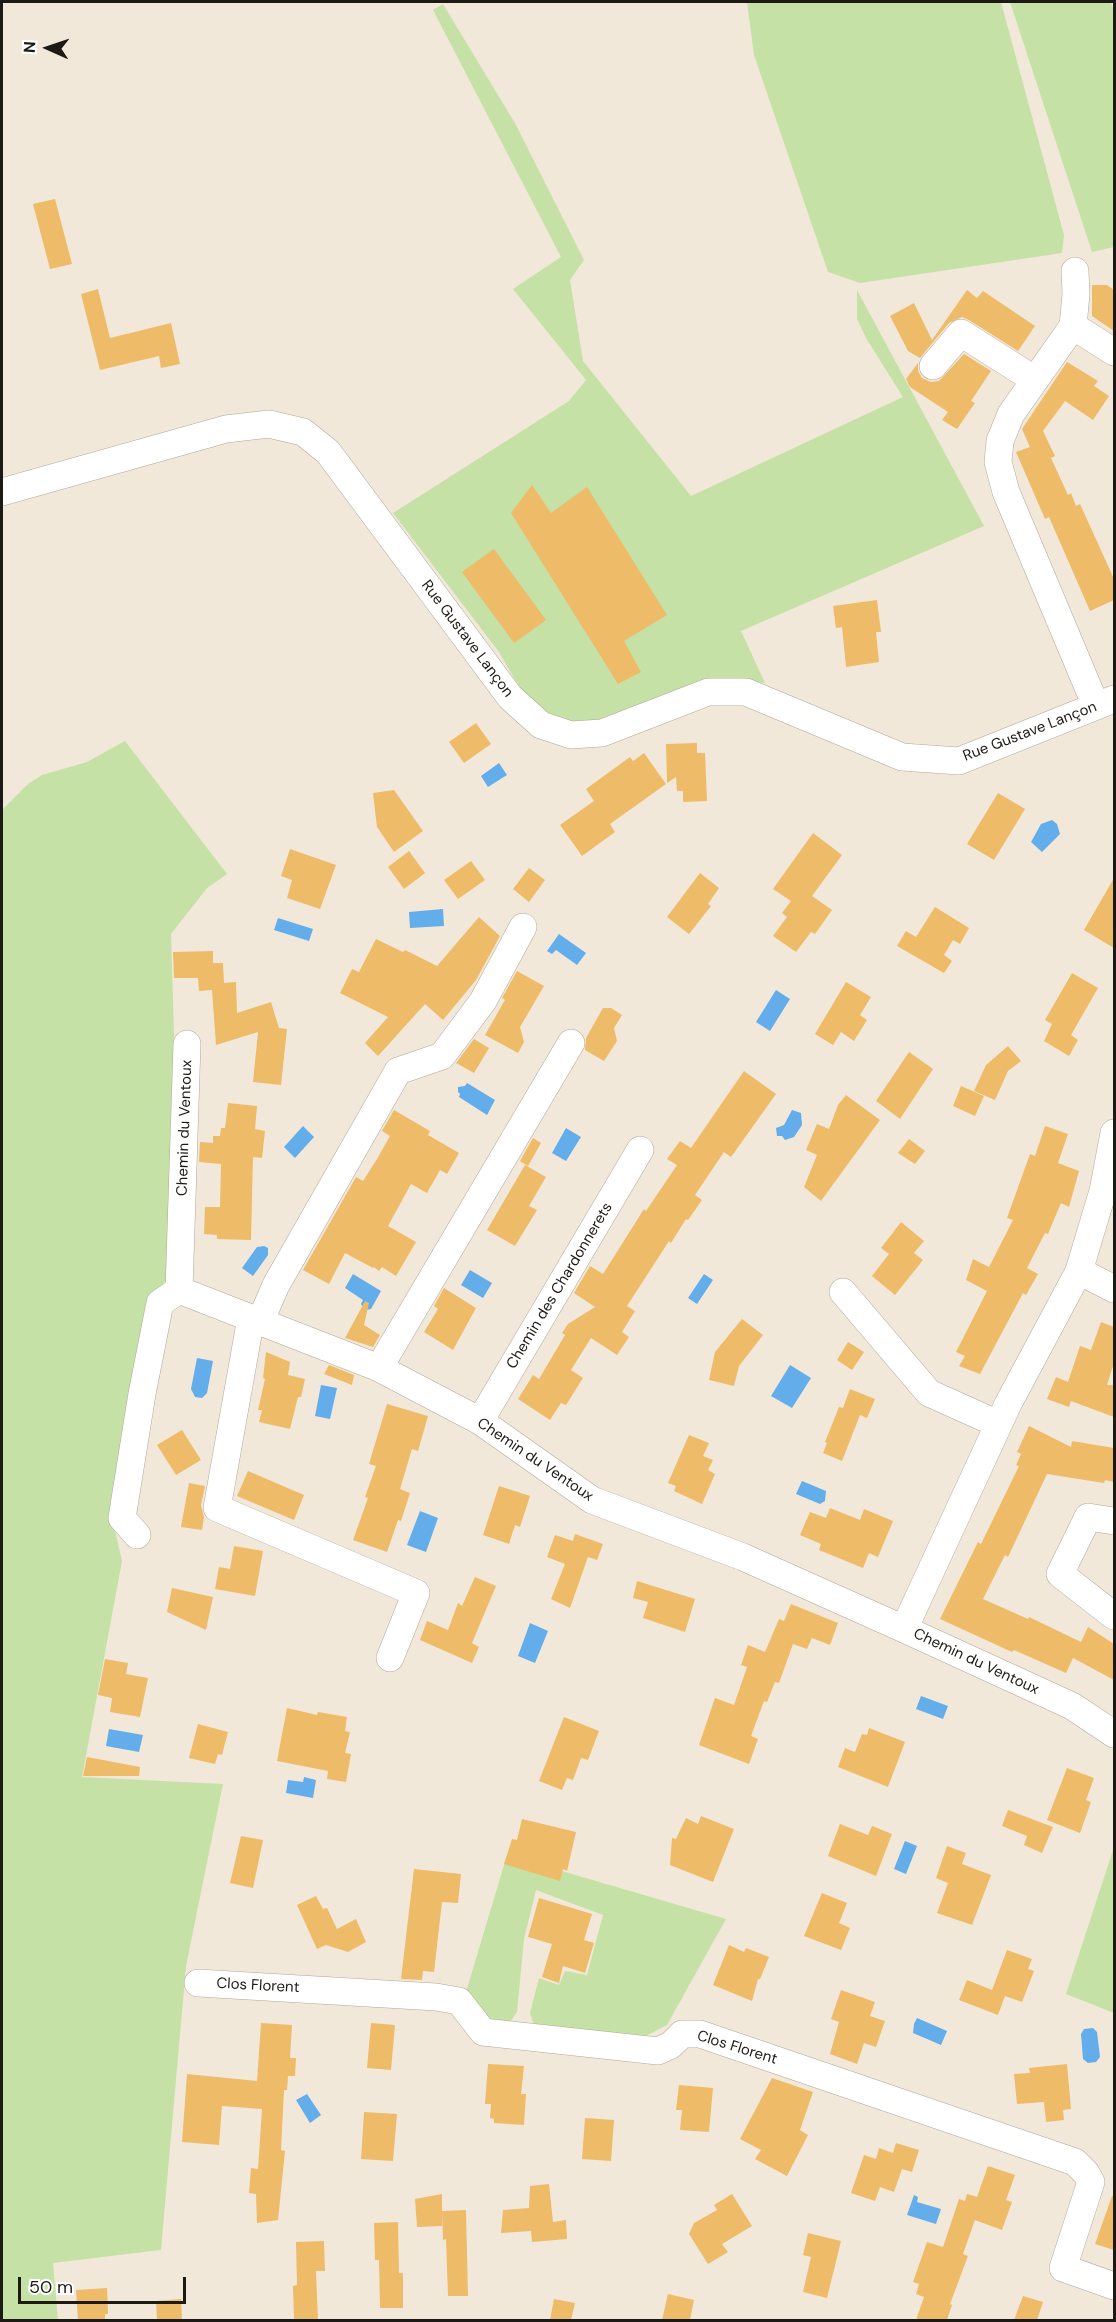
<!DOCTYPE html>
<html>
<head>
<meta charset="utf-8">
<style>
	body { margin:0 }
	#map { position:relative; width:1116px; height:2322px; overflow:hidden; background:#f2e8d9; font-family:"DM Sans",sans-serif }
	canvas { display:block }
	.frame { position:absolute; inset:0; border:3px solid #1d1a15; pointer-events:none }
	.north { position:absolute; left:18px; top:18px; width:60px; height:60px; -webkit-text-stroke:4px #fff; paint-order:stroke; rotate:273deg; font-size:16px; font-weight:700; line-height:24px; text-align:center; color:#1d1a15 }
	.north::after { content:''; display:block; margin:auto; width:21px; height:27px; background:#1d1a15; clip-path:polygon(50% 0,100% 100%,50% 72%,0 100%) }
	.scale { position:absolute; left:18px; top:2277px; width:168px; height:27px; box-sizing:border-box; border:3px solid #1d1a15; border-top:0; padding-left:8px; font-size:18px; line-height:21px; white-space:nowrap; color:#1d1a15; -webkit-text-stroke:4px #fff; paint-order:stroke }
</style>
</head>
<body>
<div id="map">
<canvas width="1116" height="2322"></canvas>
<div class="frame"></div>
<div class="north">N</div>
<div class="scale">50 m</div>
</div>
<script>
const g = document.querySelector('canvas').getContext('2d');
g.lineJoin = 'round';
function fillPath(path, color) {
  g.fillStyle = color;
  g.fill(path, 'evenodd');
}
function shape(rows) {
  const path = new Path2D();
  for (const r of rows) {
    path.moveTo(r[0], r[1]);
    for (let i = 2; i < r.length; i += 2) path.lineTo(r[i], r[i + 1]);
  }
  return path;
}
function strokePath(path, color, width, dash) {
  g.strokeStyle = color;
  g.lineWidth = width;
  g.lineCap = dash ? 'butt' : 'round';
  g.setLineDash(dash || []);
  g.stroke(path);
}
function drawText(font, color, halo, rows, align = 'center') {
  g.font = font + ' "DM Sans",sans-serif';
  g.lineWidth = 4.5;
  g.setLineDash([]);
  g.textBaseline = 'middle';
  g.strokeStyle = halo;
  g.fillStyle = color;
  for (const [text, x, y, turn = 0] of rows) {
    g.save();
    g.translate(x, y);
    g.rotate((+turn || 0) * Math.PI / 180);
    g.textAlign = isNaN(turn) ? turn : align;
    if (halo) g.strokeText(text, 0, 0);
    g.fillText(text, 0, 0);
    g.restore();
  }
}
fillPath(shape([
	[747,2,1001,2,1064,235,1062,253,860,283,828,272,754,55],
	[1010,2,1111,2,1114,12,1114,247,1092,252],
	[443,4,516,125,584,260,570,280,583,361,691,496,903,397,866,338,857,319,857,290,984,526,741,631,765,683,726,678,696,684,605,721,540,723,499,652,393,513,569,401,586,380,513,289,561,257,433,10],
	[125,741,227,874,207,888,171,934,174,1034,172,1274,153,1295,113,1522,122,1561,82,1777,223,1784,186,1966,161,2250,53,2263,58,2320,2,2320,2,810,28,784,42,775,87,762],
	[1114,1847,1114,2013,1066,1994],
	[507,1855,726,1919,667,2025,646,2036,534,2025,530,2013,539,1978,559,1985,565,1971,587,1975,603,1915,536,1890,524,1939,517,2012,510,2022,485,2021,466,1992]
]), '#c5e1a6');
fillPath(shape([
	[499,763,507,775,488,787,481,776],
	[1052,820,1057,824,1060,834,1042,852,1031,842,1041,824],
	[443,909,444,926,410,928,409,912],
	[278,918,313,929,309,941,274,930],
	[559,934,586,953,577,965,556,950,552,954,547,951],
	[776,990,790,999,770,1031,756,1022],
	[467,1083,495,1100,487,1115,459,1097,460,1094,458,1092,458,1087,465,1086],
	[792,1110,801,1113,802,1125,794,1137,785,1140,782,1136,777,1136,776,1128,784,1125],
	[303,1126,314,1137,295,1158,284,1147],
	[566,1128,581,1137,566,1161,552,1153],
	[264,1246,268,1248,268,1255,253,1276,242,1268,257,1247],
	[470,1270,492,1283,483,1298,461,1285],
	[353,1274,381,1291,371,1309,365,1310,361,1304,363,1300,345,1288],
	[704,1274,713,1280,697,1304,688,1298],
	[197,1358,213,1361,207,1393,202,1398,195,1397,191,1389],
	[790,1365,811,1378,792,1408,771,1396],
	[321,1385,337,1388,330,1419,315,1416],
	[802,1481,826,1491,825,1501,820,1504,796,1494],
	[420,1511,438,1518,426,1552,407,1545],
	[530,1623,548,1631,535,1663,518,1656],
	[921,1696,948,1706,943,1719,916,1709],
	[109,1729,143,1735,139,1752,106,1746],
	[304,1777,316,1780,313,1798,286,1793,288,1780,303,1782],
	[905,1841,917,1846,906,1874,894,1869],
	[917,2018,947,2031,941,2045,913,2033,914,2024],
	[1093,2028,1097,2032,1100,2057,1096,2062,1088,2063,1083,2059,1081,2034,1084,2029],
	[307,2094,321,2115,310,2123,296,2100],
	[914,2195,918,2197,917,2202,941,2209,936,2224,907,2215]
]), '#62adea');
fillPath(shape([
	[55,199,72,264,50,269,33,204],
	[1092,285,1107,285,1114,290,1114,331,1092,316],
	[98,289,110,338,171,323,180,364,161,368,159,356,100,370,81,294],
	[967,290,977,298,983,291,1035,326,1018,351,969,320,962,317,949,323,920,358,908,351,890,316,914,303,932,340],
	[964,354,991,371,971,401,975,403,957,429,942,420,948,412,910,387,906,379,918,363,918,371,922,378,931,382,939,381],
	[1067,362,1098,381,1094,386,1109,396,1093,420,1065,401,1043,431,1055,456,1051,458,1068,495,1071,493,1076,506,1080,504,1114,579,1114,600,1090,611,1049,517,1045,519,1016,452,1030,447,1022,429],
	[532,485,551,513,587,487,667,615,624,641,641,672,618,684,511,513],
	[494,549,546,620,514,643,462,572],
	[877,600,881,632,876,632,879,662,846,667,842,627,836,628,833,606],
	[476,723,491,744,464,763,449,742],
	[697,743,697,753,705,753,707,801,683,802,683,791,677,791,676,777,667,783,666,744],
	[644,753,666,784,610,824,615,832,582,856,560,825,594,801,586,789,630,757,633,761],
	[394,790,423,831,394,852,377,827,373,793],
	[998,793,1025,809,994,860,967,844],
	[813,833,842,855,812,896,832,910,815,934,811,932,796,952,773,936,787,917,782,913,791,901,773,889],
	[290,849,336,865,320,909,287,898,292,880,281,876],
	[409,851,425,873,404,889,388,867],
	[471,861,485,880,458,899,444,880],
	[529,868,545,880,529,902,513,889],
	[700,873,719,888,708,904,711,906,689,934,667,917],
	[1114,878,1114,948,1084,930],
	[935,907,969,928,960,944,953,940,944,955,952,961,944,973,897,946,906,931,916,937],
	[479,917,500,936,476,980,443,1020,425,1004,378,1056,365,1043,388,1017,340,993,352,969,359,972,376,939,403,952,405,950,437,966],
	[213,951,213,963,223,963,224,983,236,982,237,1013,271,1002,279,1028,287,1029,281,1085,253,1082,258,1032,216,1045,212,990,199,991,198,978,174,978,173,952],
	[517,971,544,986,520,1027,524,1042,518,1053,485,1035,505,1000,502,998],
	[1072,973,1098,988,1071,1035,1078,1040,1069,1056,1044,1041,1052,1024,1045,1020],
	[846,982,871,997,860,1015,867,1020,854,1041,841,1032,833,1045,815,1034],
	[603,1008,611,1008,622,1015,614,1028,617,1041,604,1061,585,1050,586,1038],
	[474,1039,489,1048,474,1073,456,1063],
	[1008,1046,1021,1061,1008,1071,995,1100,974,1091,986,1065],
	[909,1052,933,1069,900,1119,876,1101],
	[744,1071,776,1094,731,1157,724,1152,695,1195,702,1200,688,1220,686,1219,671,1243,669,1241,627,1306,635,1311,622,1332,629,1337,617,1355,591,1338,571,1370,583,1378,566,1405,561,1403,550,1420,518,1399,533,1375,539,1379,565,1335,562,1333,568,1324,595,1307,574,1293,590,1266,603,1274,644,1209,646,1211,677,1165,667,1159,680,1141,691,1148],
	[961,1086,984,1096,975,1116,953,1106],
	[846,1095,880,1120,821,1201,804,1187,817,1155,806,1150,817,1124,829,1129,838,1105],
	[228,1103,257,1106,255,1129,265,1131,262,1158,253,1157,251,1240,217,1239,217,1235,204,1234,205,1207,220,1207,221,1164,199,1162,200,1142,213,1143,213,1136,220,1136,221,1128,225,1128],
	[394,1110,430,1131,428,1135,459,1153,447,1174,440,1170,427,1193,411,1184,388,1226,416,1242,396,1276,382,1267,379,1271,374,1267,373,1268,345,1253,329,1284,303,1270,356,1177,363,1181,377,1159,390,1136,382,1131],
	[1045,1126,1068,1134,1058,1163,1079,1171,1069,1207,1061,1203,1048,1234,1045,1233,1027,1268,1038,1274,1026,1295,1023,1293,980,1374,959,1366,965,1356,956,1352,987,1291,966,1280,973,1259,989,1267,1013,1220,1007,1218,1030,1154,1035,1156],
	[533,1138,541,1143,528,1166,520,1161],
	[909,1139,925,1151,915,1164,898,1153],
	[525,1165,546,1177,529,1206,537,1210,515,1246,487,1230],
	[901,1222,924,1241,914,1253,923,1260,895,1295,872,1276,889,1254,881,1248],
	[444,1288,476,1308,453,1350,424,1332,438,1309,434,1306],
	[365,1301,369,1303,364,1325,380,1335,373,1347,345,1338],
	[742,1319,763,1335,739,1366,734,1386,709,1380,715,1352],
	[1101,1322,1114,1327,1114,1363,1107,1385,1114,1385,1114,1417,1071,1401,1069,1407,1047,1399,1056,1377,1068,1382,1080,1346,1091,1350],
	[848,1342,864,1352,852,1370,837,1360],
	[266,1352,290,1362,288,1375,305,1379,301,1397,298,1397,290,1429,259,1422,262,1410,258,1410,265,1379,263,1378],
	[329,1365,354,1375,352,1385,324,1374],
	[850,1389,875,1399,867,1418,860,1415,842,1461,823,1453,827,1443,825,1442,839,1407,843,1408],
	[387,1404,428,1416,418,1451,412,1449,400,1489,410,1493,401,1521,398,1520,387,1552,353,1540,368,1498,365,1497,376,1466,369,1464],
	[1029,1426,1071,1447,1072,1441,1114,1448,1114,1482,1105,1480,1104,1483,1047,1474,1008,1557,1005,1555,983,1599,1028,1619,1029,1617,1081,1642,1088,1627,1114,1644,1114,1680,1073,1658,1066,1673,1014,1650,1012,1652,940,1619,978,1542,981,1544,1019,1466,1016,1465,1021,1454,1017,1452],
	[182,1430,201,1460,176,1475,157,1445],
	[689,1435,709,1443,703,1456,713,1460,708,1470,715,1474,702,1504,674,1491,676,1486,668,1483],
	[248,1471,304,1495,294,1520,237,1496],
	[189,1483,205,1486,201,1505,204,1517,202,1530,181,1527],
	[499,1486,530,1496,520,1527,515,1525,509,1544,483,1535],
	[830,1508,860,1520,864,1509,893,1521,878,1557,869,1553,863,1568,819,1550,821,1544,800,1535,810,1512,826,1518],
	[575,1534,603,1544,597,1560,588,1557,570,1608,551,1599,565,1564,547,1557,555,1535,573,1541],
	[234,1546,263,1551,255,1596,215,1589,219,1567,230,1569],
	[475,1577,496,1586,472,1643,479,1647,472,1663,420,1640,427,1621,448,1630,458,1603,462,1606],
	[637,1581,695,1599,685,1632,643,1618,648,1602,633,1598],
	[172,1588,213,1597,206,1630,167,1612],
	[791,1604,838,1623,830,1645,812,1638,807,1649,793,1644,779,1683,775,1682,767,1702,764,1701,751,1736,758,1739,749,1764,699,1745,715,1698,734,1705,747,1667,741,1665,748,1645,765,1652,779,1619,784,1621],
	[105,1659,128,1663,126,1674,148,1678,140,1717,110,1712,112,1698,98,1695],
	[287,1708,317,1715,318,1712,347,1717,345,1731,350,1732,345,1753,351,1754,346,1782,327,1779,328,1771,277,1761],
	[564,1717,599,1731,588,1760,581,1758,573,1780,567,1778,562,1790,539,1781],
	[198,1724,228,1732,222,1755,218,1754,215,1764,189,1758],
	[869,1728,905,1742,888,1787,838,1767,845,1748,855,1752,862,1734,867,1735],
	[87,1757,140,1767,139,1776,83,1776],
	[1067,1768,1094,1778,1086,1800,1091,1802,1080,1833,1047,1820],
	[1008,1810,1053,1827,1042,1853,1024,1845,1027,1836,1002,1826],
	[701,1816,734,1829,713,1882,670,1865,672,1838,676,1839,686,1818,698,1824],
	[522,1819,576,1832,567,1871,563,1869,560,1881,504,1864,512,1839,517,1840],
	[840,1824,868,1835,872,1826,892,1834,876,1876,828,1856],
	[241,1836,263,1840,253,1888,230,1883],
	[947,1846,966,1853,962,1864,991,1875,972,1925,937,1913,948,1883,936,1878],
	[414,1869,461,1874,458,1903,442,1902,434,1972,423,1971,422,1980,401,1979],
	[822,1893,847,1903,839,1923,850,1928,841,1950,804,1936],
	[316,1896,323,1909,327,1908,337,1929,356,1919,366,1942,348,1952,326,1945,317,1949,297,1905],
	[539,1898,592,1914,584,1940,594,1943,585,1973,563,1966,559,1983,542,1977,552,1944,528,1937],
	[729,1945,744,1952,746,1948,769,1957,760,1979,758,1979,752,2001,713,1985],
	[1007,1950,1032,1959,1028,1969,1034,1971,1022,2002,1005,1996,998,2015,959,2000,967,1980,992,1990],
	[841,1990,875,2002,870,2016,885,2021,876,2047,864,2043,857,2064,830,2054,839,2022,831,2019],
	[261,2023,292,2025,290,2058,296,2058,295,2076,288,2076,287,2090,284,2090,281,2150,285,2151,278,2220,257,2223,256,2194,249,2193,251,2168,258,2169,262,2109,222,2106,219,2145,182,2142,187,2074,257,2081],
	[371,2023,395,2025,391,2070,367,2068],
	[488,2064,524,2066,521,2094,526,2094,524,2125,494,2123,494,2119,490,2118,491,2104,485,2104],
	[1067,2064,1071,2109,1063,2110,1064,2120,1046,2122,1044,2102,1017,2104,1014,2074,1030,2073,1029,2068],
	[772,2078,813,2092,800,2130,808,2135,787,2176,755,2159,761,2150,740,2139],
	[679,2085,713,2088,709,2132,680,2130,682,2110,676,2110],
	[364,2112,397,2114,393,2161,361,2159],
	[585,2118,614,2120,611,2161,582,2159],
	[896,2143,919,2150,912,2172,902,2169,894,2192,880,2187,875,2201,851,2193,864,2155,876,2159,879,2148,893,2153],
	[988,2166,1015,2175,1006,2200,1012,2202,1002,2230,975,2220,963,2254,968,2256,950,2304,952,2305,947,2320,916,2320,924,2297,916,2294,919,2284,913,2282,927,2242,943,2247,959,2199,965,2201,967,2194,977,2197],
	[549,2184,553,2222,566,2220,567,2239,532,2242,531,2231,501,2233,503,2210,529,2208,530,2186],
	[442,2194,442,2226,417,2227,415,2199],
	[732,2194,752,2226,722,2244,728,2252,708,2264,689,2234,694,2223,717,2210,714,2205],
	[1112,2196,1114,2196,1114,2250,1095,2244],
	[466,2210,468,2296,448,2296,446,2239,443,2240,442,2211],
	[398,2222,399,2273,403,2273,403,2308,380,2308,379,2260,375,2260,374,2223],
	[808,2233,841,2241,827,2298,803,2292,811,2257,803,2255],
	[324,2241,325,2271,316,2271,318,2320,294,2320,293,2286,297,2285,296,2242],
	[107,2288,108,2314,105,2314,105,2320,78,2320,76,2290],
	[668,2294,694,2300,690,2320,662,2320],
	[1023,2296,1043,2302,1037,2320,1014,2320],
	[181,2299,182,2320,157,2320,156,2301],
	[554,2299,575,2303,571,2320,550,2320]
]), '#eebb68');
const minor = shape([
	[1075,271,1076,294,1073,326,1011,414,1000,441,998,462,1006,492,1096,706],
	[1073,326,1114,352],
	[933,366,961,333,1035,380],
	[2,492,226,429,269,424,303,432,328,452,510,697,541,725,571,735,602,733,708,692,746,692,902,757,959,761,1114,699],
	[1079,1271,1103,1191,1114,1133],
	[179,1290,379,1368,480,1421,592,1500,743,1557,904,1629,1072,1706,1114,1734],
	[179,1290,187,1044],
	[843,1292,929,1393,998,1424],
	[251,1318,217,1508,416,1593,390,1658],
	[260,1322,276,1285,398,1071,442,1056,483,1001,523,927],
	[379,1368,571,1043],
	[480,1421,640,1150],
	[1114,1521,1088,1517,1060,1574,1114,1616],
	[137,1535,122,1518,142,1394,160,1303,179,1290],
	[904,1629,1008,1404,1079,1271,1114,1289],
	[198,1983,436,1997,459,2001,483,2032,658,2051,671,2045,682,2034,700,2034,1075,2162,1086,2173,1091,2182,1063,2268,1114,2286]
]);
strokePath(minor, '#b0a799', 28);
strokePath(minor, '#fff', 27);
drawText('15px', '#1d1a15', '#fff', [
	["Rue Gustave Lançon",467,639,53],
	["Rue Gustave Lançon",1030,732,-21],
	["Chemin du Ventoux",185,1128,-88],
	["Chemin des Chardonnerets",560,1286,-59],
	["Chemin du Ventoux",535,1460,34],
	["Chemin du Ventoux",976,1662,25],
	["Clos Florent",258,1986,3],
	["Clos Florent",737,2048,17]
]);
</script>
</body>
</html>
